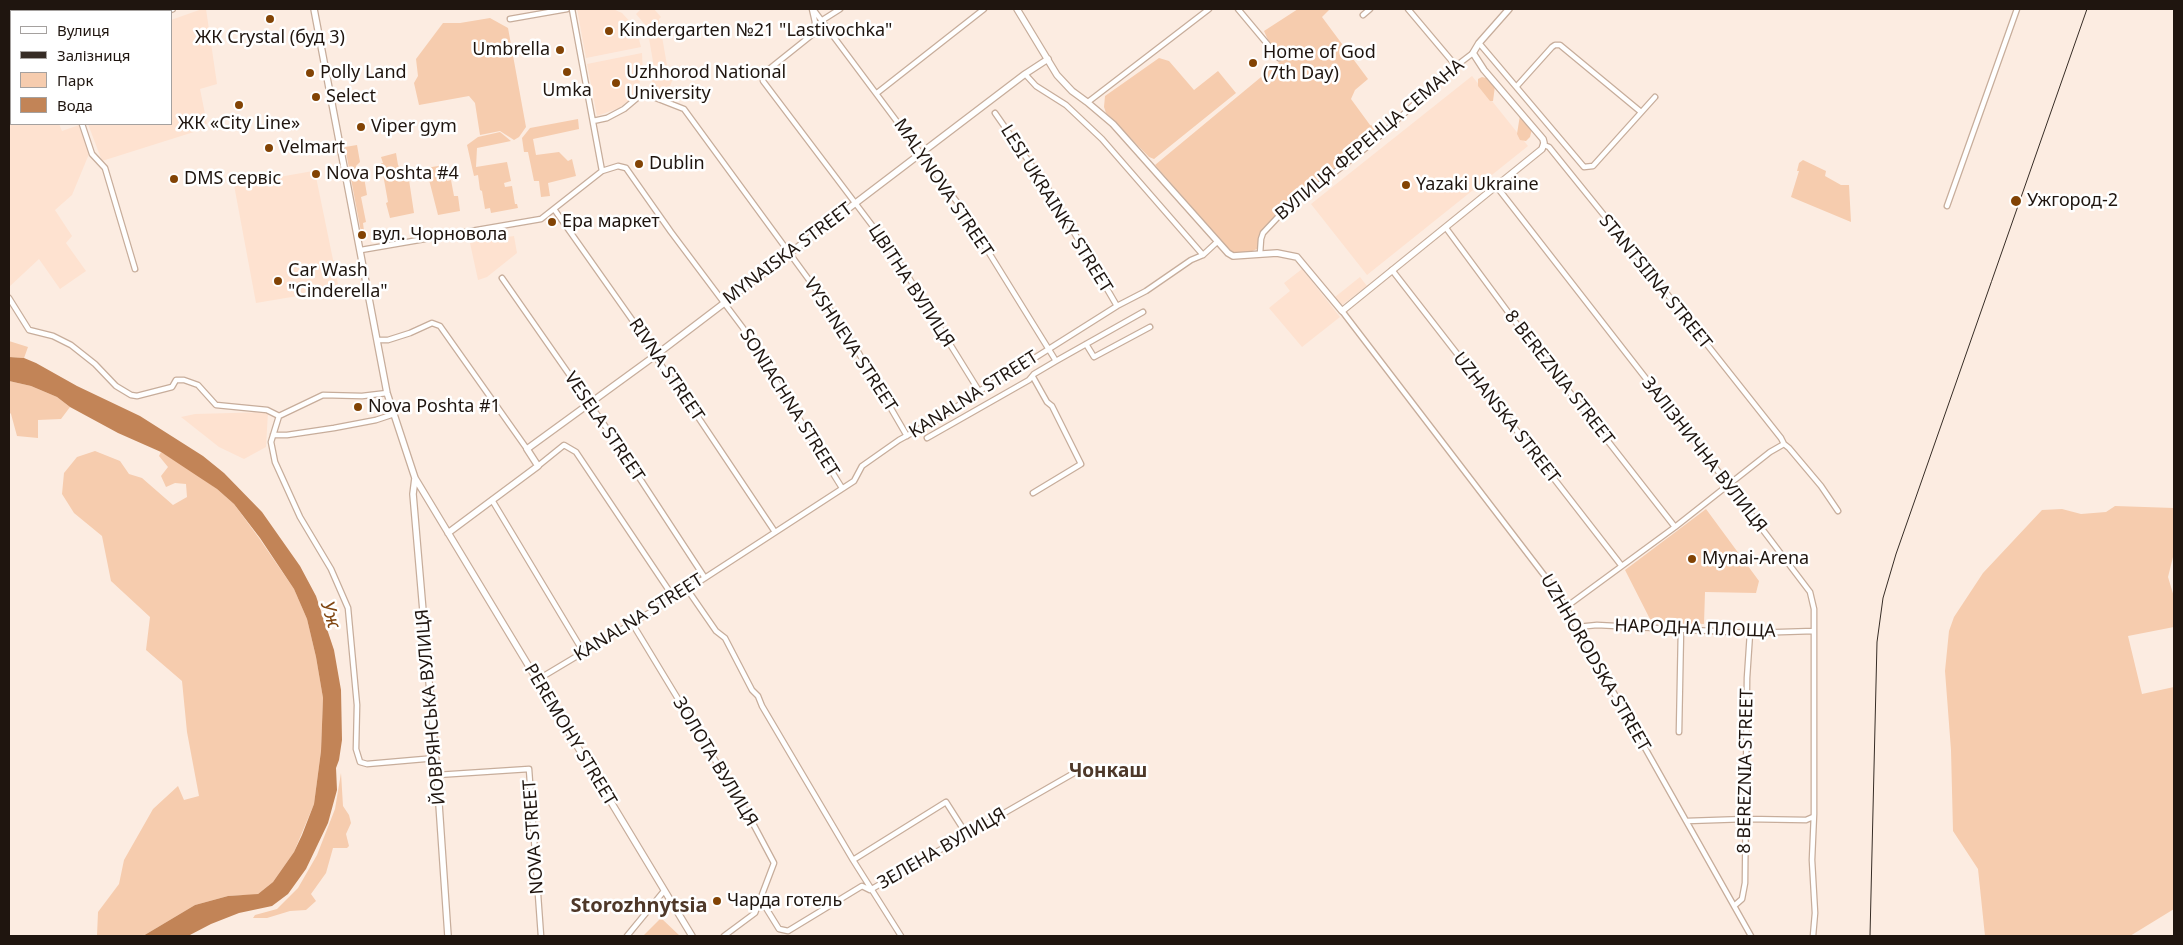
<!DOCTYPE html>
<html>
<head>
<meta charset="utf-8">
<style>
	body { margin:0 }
	#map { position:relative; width:2183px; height:945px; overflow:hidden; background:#fcece1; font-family:"Noto Sans",sans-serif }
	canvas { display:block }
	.frame { position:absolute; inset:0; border:10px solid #1f150f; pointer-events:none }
	.legend { position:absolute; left:10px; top:10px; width:162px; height:115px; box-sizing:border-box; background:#fff; border:1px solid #a5a19f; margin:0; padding:6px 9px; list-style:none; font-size:15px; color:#1f150f }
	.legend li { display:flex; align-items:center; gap:10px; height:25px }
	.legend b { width:25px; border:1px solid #a5a19f }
</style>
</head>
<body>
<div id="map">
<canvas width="2183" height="945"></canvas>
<div class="frame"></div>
<ul class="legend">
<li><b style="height:6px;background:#fff"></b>Вулиця</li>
<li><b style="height:6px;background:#362c25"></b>Залізниця</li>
<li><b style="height:14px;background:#f6ccae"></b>Парк</li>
<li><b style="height:14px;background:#c28457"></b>Вода</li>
</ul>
</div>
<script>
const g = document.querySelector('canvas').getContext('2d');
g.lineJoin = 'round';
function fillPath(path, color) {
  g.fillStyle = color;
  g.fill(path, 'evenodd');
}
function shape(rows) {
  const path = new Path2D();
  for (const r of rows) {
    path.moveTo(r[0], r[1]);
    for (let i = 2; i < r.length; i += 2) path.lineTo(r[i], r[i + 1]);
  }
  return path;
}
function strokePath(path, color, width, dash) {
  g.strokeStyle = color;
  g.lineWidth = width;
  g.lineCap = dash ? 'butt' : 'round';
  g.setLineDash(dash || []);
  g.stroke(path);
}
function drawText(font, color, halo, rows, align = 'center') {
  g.font = font + ' "Noto Sans",sans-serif';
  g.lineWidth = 5;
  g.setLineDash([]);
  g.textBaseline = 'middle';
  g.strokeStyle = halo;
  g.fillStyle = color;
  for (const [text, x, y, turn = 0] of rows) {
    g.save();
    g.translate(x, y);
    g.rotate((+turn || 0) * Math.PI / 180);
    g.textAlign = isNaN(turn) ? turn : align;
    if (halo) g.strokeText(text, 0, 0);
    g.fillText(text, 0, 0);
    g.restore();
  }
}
fillPath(shape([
	[202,9,206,9,217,84,200,89,207,124,197,127,197,131,102,161,88,124,171,124,171,20],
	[577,9,613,9,622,13,636,28,641,47,586,58],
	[641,9,654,9,661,17,659,19,669,77,673,78,666,97,649,91,655,73,647,27,636,14],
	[642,53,643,74,634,96,619,108,597,116,587,64],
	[1472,76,1528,146,1367,275,1311,204],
	[11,98,11,124,59,124,62,131,79,125,89,154,72,195,55,210,72,236,66,243,86,271,60,289,39,259,9,287,9,100],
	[317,168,315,172,339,289,256,303,234,185,313,171,313,169],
	[514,236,517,253,487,277,478,280,470,243],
	[1302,269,1340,317,1302,347,1269,308,1290,291,1284,283],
	[1360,277,1367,286,1342,305,1335,297],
	[268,412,266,447,244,459,219,447,181,417,195,414]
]), '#fee2d0');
fillPath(shape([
	[1298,9,1330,9,1322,17,1368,79,1355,90,1351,99,1370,125,1384,129,1262,232,1257,249,1248,253,1236,253,1231,252,1155,165,1284,58,1268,40,1264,31],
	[490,18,508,28,526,127,519,137,514,140,500,131,480,135,475,103,469,96,419,105,414,83,418,76,416,59,443,23,460,23],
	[1159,58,1169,61,1194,90,1218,71,1236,93,1154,159,1149,157,1106,113,1104,107,1105,96],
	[1482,77,1490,79,1495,86,1493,101,1490,101,1478,86,1478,79],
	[1520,115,1532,129,1530,137,1526,141,1520,140,1517,134],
	[578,119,579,129,533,139,536,155,559,152,568,161,572,159,576,176,548,183,550,196,541,197,539,181,534,181,528,152,524,152,522,138,530,128],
	[500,132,511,141,477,148,476,167,507,162,511,181,504,183,505,187,512,186,515,204,517,204,518,208,491,213,490,208,485,209,482,191,480,190,478,175,474,176,467,145,478,137],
	[357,145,360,162,356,166,358,177,364,177,367,195,361,197,366,222,363,223,364,231,361,232,345,147],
	[396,153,398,165,409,180,414,213,390,218,386,203,388,202,381,163,383,163,381,157],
	[1803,160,1826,171,1825,176,1841,185,1849,185,1851,222,1791,197,1799,171,1797,171,1799,163],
	[444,165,447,181,451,180,454,196,458,196,460,211,438,215,426,168],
	[9,341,28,347,24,358,9,357],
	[9,381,31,386,57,397,70,407,61,419,38,420,38,438,17,436,11,414,9,412],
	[95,451,120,461,129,474,142,478,173,505,187,497,186,484,175,483,166,487,161,476,168,467,159,456,161,452,192,471,217,489,234,504,259,538,294,589,307,619,316,657,323,698,321,751,314,804,294,852,273,882,258,894,251,896,241,895,228,896,195,905,143,936,97,936,98,912,119,884,124,860,153,809,178,786,184,800,199,796,187,732,182,681,146,650,150,617,111,581,102,536,74,513,62,494,64,473,77,457],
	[2115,506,2174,508,2174,553,2168,577,2174,597,2174,627,2128,636,2142,694,2174,687,2174,909,2130,936,1985,936,1978,869,1953,831,1951,750,1945,671,1949,631,1954,617,1983,573,2042,510,2062,509,2081,514,2106,512],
	[1706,509,1759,581,1756,593,1705,592,1704,624,1652,623,1625,570],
	[341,773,343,806,349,815,351,823,346,834,349,846,347,848,333,848,326,873,311,894,316,901,306,910,290,911,267,918,253,918,255,915,277,909,298,888,317,855,335,809],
	[661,918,680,936,643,936]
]), '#f6ccae');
fillPath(shape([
	[9,357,24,358,36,363,77,386,140,416,203,456,224,473,262,512,300,566,316,596,334,650,341,690,342,740,339,760,336,768,337,790,328,823,306,869,288,894,272,906,239,913,211,924,188,936,143,936,195,905,228,896,258,894,273,882,294,852,302,835,314,804,321,751,323,698,316,657,307,619,294,589,260,538,234,504,217,489,161,452,118,433,70,407,57,397,31,386,9,381]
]), '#c28457');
const minor = shape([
	[23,9,23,11],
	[96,9,97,11],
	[572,9,602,171],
	[812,9,815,22,813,34,768,70,764,74,763,81,896,257,979,391],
	[813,9,960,206,1056,361],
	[1238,9,1279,58],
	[1408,9,1456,66],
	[1363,15,1370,9],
	[510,19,567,9],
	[821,21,840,9],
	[1479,43,1584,167,1593,166,1655,97],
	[1025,74,1036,86,1066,105,1102,139,1203,255],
	[1517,86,1552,47,1555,45,1560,45,1641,112],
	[877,93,984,9],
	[1088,102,1209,9],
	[995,113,1051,193,1117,306],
	[593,121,607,118,624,109,643,93,684,109,823,299,857,350,907,436],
	[82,124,92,154,105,168,135,269],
	[1544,145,1549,147,1641,261,1781,438,1784,444,1789,448,1821,486,1838,511],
	[1497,187,1728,484,1810,592,1814,609,1814,814,1812,860,1815,913,1813,936],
	[1947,206,2017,9],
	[554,209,633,321,659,362,690,405,775,532],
	[1446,228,1525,335,1675,527],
	[361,250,541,219,602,171,618,166,626,168,671,232,743,328,842,488],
	[1260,254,1261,239,1263,233,1278,217,1372,143,1456,66,1473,53],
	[1392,270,1621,565],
	[502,278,610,433,705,578],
	[9,298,29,330,53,336,71,345,95,364,116,386,131,395,137,396,172,387,176,380,184,380,198,385,216,405,267,410,279,416,323,395,362,396,387,393],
	[1342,311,1557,592,1751,936],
	[378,340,388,340,410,333,432,323,440,326,527,449],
	[1086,344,1094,357,1150,327],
	[1033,377,1047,402,1052,406,1081,464,1033,493],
	[279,416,271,442,275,462,300,517,331,569,348,608,357,705,356,749,360,762,367,764,436,758],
	[273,435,287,435,334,428,376,420,394,414],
	[927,438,1029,380,1034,374,1056,361,1143,312],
	[538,466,564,445,576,452,674,598],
	[492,500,584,653],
	[687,589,716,631,725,638,752,690,758,696,762,706,853,860,901,936],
	[1566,607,1675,527,1770,452,1784,444],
	[632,623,749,816,774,863,755,913,724,936],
	[1577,627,1597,625,1750,633,1814,631],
	[537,680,674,598,854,481,862,466,899,440,943,416,979,391,1014,371,1117,306,1146,291,1191,260,1203,255,1217,242],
	[1679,732,1681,629],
	[437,775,529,769,541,936],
	[1687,821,1746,819,1806,820,1813,817],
	[853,860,946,802,967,835],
	[759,905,766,908,779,929,788,931,862,886,870,890,1081,769],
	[1734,906,1742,899,1745,883,1747,678,1750,633],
	[627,936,664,891]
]);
const tertiary = shape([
	[314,9,387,393,415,478,692,936],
	[1017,9,1057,75,1072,91,1087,102,1113,124,1228,253,1233,256,1277,253,1297,257,1342,311,1542,149,1544,143,1543,139,1484,70,1473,53,1479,43,1509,9],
	[166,11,172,9],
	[9,84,11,84],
	[415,478,413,494,437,775,448,936],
	[448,533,538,466,527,449,656,355,1025,74,1048,59]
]);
strokePath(minor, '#c7ad9b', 7);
strokePath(tertiary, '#c7ad9b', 8);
strokePath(minor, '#fff', 4.5);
strokePath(tertiary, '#fff', 5.5);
strokePath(shape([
	[1870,936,1877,642,1883,598,1896,554,2087,9]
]), '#362c25', 1);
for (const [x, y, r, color] of [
	[270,19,5,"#824304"],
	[609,31,5,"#824304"],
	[560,50,5,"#824304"],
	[1253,63,5,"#824304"],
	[567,72,5,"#824304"],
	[310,73,5,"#824304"],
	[616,83,5,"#824304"],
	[316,97,5,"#824304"],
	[239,105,5,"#824304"],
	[361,127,5,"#824304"],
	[269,148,5,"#824304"],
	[639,164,5,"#824304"],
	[316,174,5,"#824304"],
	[174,179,5,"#824304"],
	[1406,185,5,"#824304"],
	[2016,201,6,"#824304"],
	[552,222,5,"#824304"],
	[362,235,5,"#824304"],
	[278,281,5,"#824304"],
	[358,407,5,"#824304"],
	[1692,559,5,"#824304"],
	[717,901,5,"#824304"]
]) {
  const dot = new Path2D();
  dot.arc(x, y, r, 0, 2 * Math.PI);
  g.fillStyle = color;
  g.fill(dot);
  strokePath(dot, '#fff', 2);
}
drawText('18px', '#1f150f', '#fff', [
	["Kindergarten №21 \"Lastivochka\"",619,31],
	["ЖК Crystal (буд 3)",270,38,"center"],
	["Umbrella",550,50,"right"],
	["Home of God",1263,53],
	["(7th Day)",1263,74],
	["Polly Land",320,73],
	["Uzhhorod National",626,73],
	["University",626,94],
	["Umka",567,91,"center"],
	["Select",326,97],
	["ЖК «City Line»",239,124,"center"],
	["Viper gym",371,127],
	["Velmart",279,148],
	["Dublin",649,164],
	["Nova Poshta #4",326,174],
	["DMS сервіс",184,179],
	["Yazaki Ukraine",1416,185],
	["Ужгород-2",2027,201],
	["Ера маркет",562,222],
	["вул. Чорновола",372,235],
	["Car Wash",288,271],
	["\"Cinderella\"",288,292],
	["Nova Poshta #1",368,407],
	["Mynai-Arena",1702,559],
	["Чарда готель",727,901]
], 'left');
drawText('18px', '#1f150f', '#fff', [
	["ВУЛИЦЯ ФЕРЕНЦА СЕМАНА",1370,140,-40],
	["MALYNOVA STREET",943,188,56],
	["LESI UKRAINKY STREET",1056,209,58],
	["MYNAISKA STREET",788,254,-37],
	["STANTSIINA STREET",1655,282,51],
	["ЦВІТНА ВУЛИЦЯ",911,286,57],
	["VYSHNEVA STREET",850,345,57],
	["RIVNA STREET",666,370,56],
	["8 BEREZNIA STREET",1559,378,52],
	["KANALNA STREET",974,395,-32],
	["SONIACHNA STREET",789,403,58],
	["UZHANSKA STREET",1506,418,52],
	["VESELA STREET",604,427,56],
	["ЗАЛІЗНИЧНА ВУЛИЦЯ",1704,455,52],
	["KANALNA STREET",639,618,-32],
	["НАРОДНА ПЛОЩА",1695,629,2],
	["UZHHORODSKA STREET",1595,663,60],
	["ЙОВРЯНСЬКА ВУЛИЦЯ",431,707,-95],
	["PEREMOHY STREET",570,735,59],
	["ЗОЛОТА ВУЛИЦЯ",715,762,59],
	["8 BEREZNIA STREET",1746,771,-89],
	["NOVA STREET",534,837,-94],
	["ЗЕЛЕНА ВУЛИЦЯ",942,849,-30]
]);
drawText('italic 19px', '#7f440f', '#fff', [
	["Уж",330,615,73]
]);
drawText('bold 19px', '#4e3829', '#fff', [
	["Чонкаш",1108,772]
]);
drawText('bold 20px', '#4e3829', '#fff', [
	["Storozhnytsia",639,906]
]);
</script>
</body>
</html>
